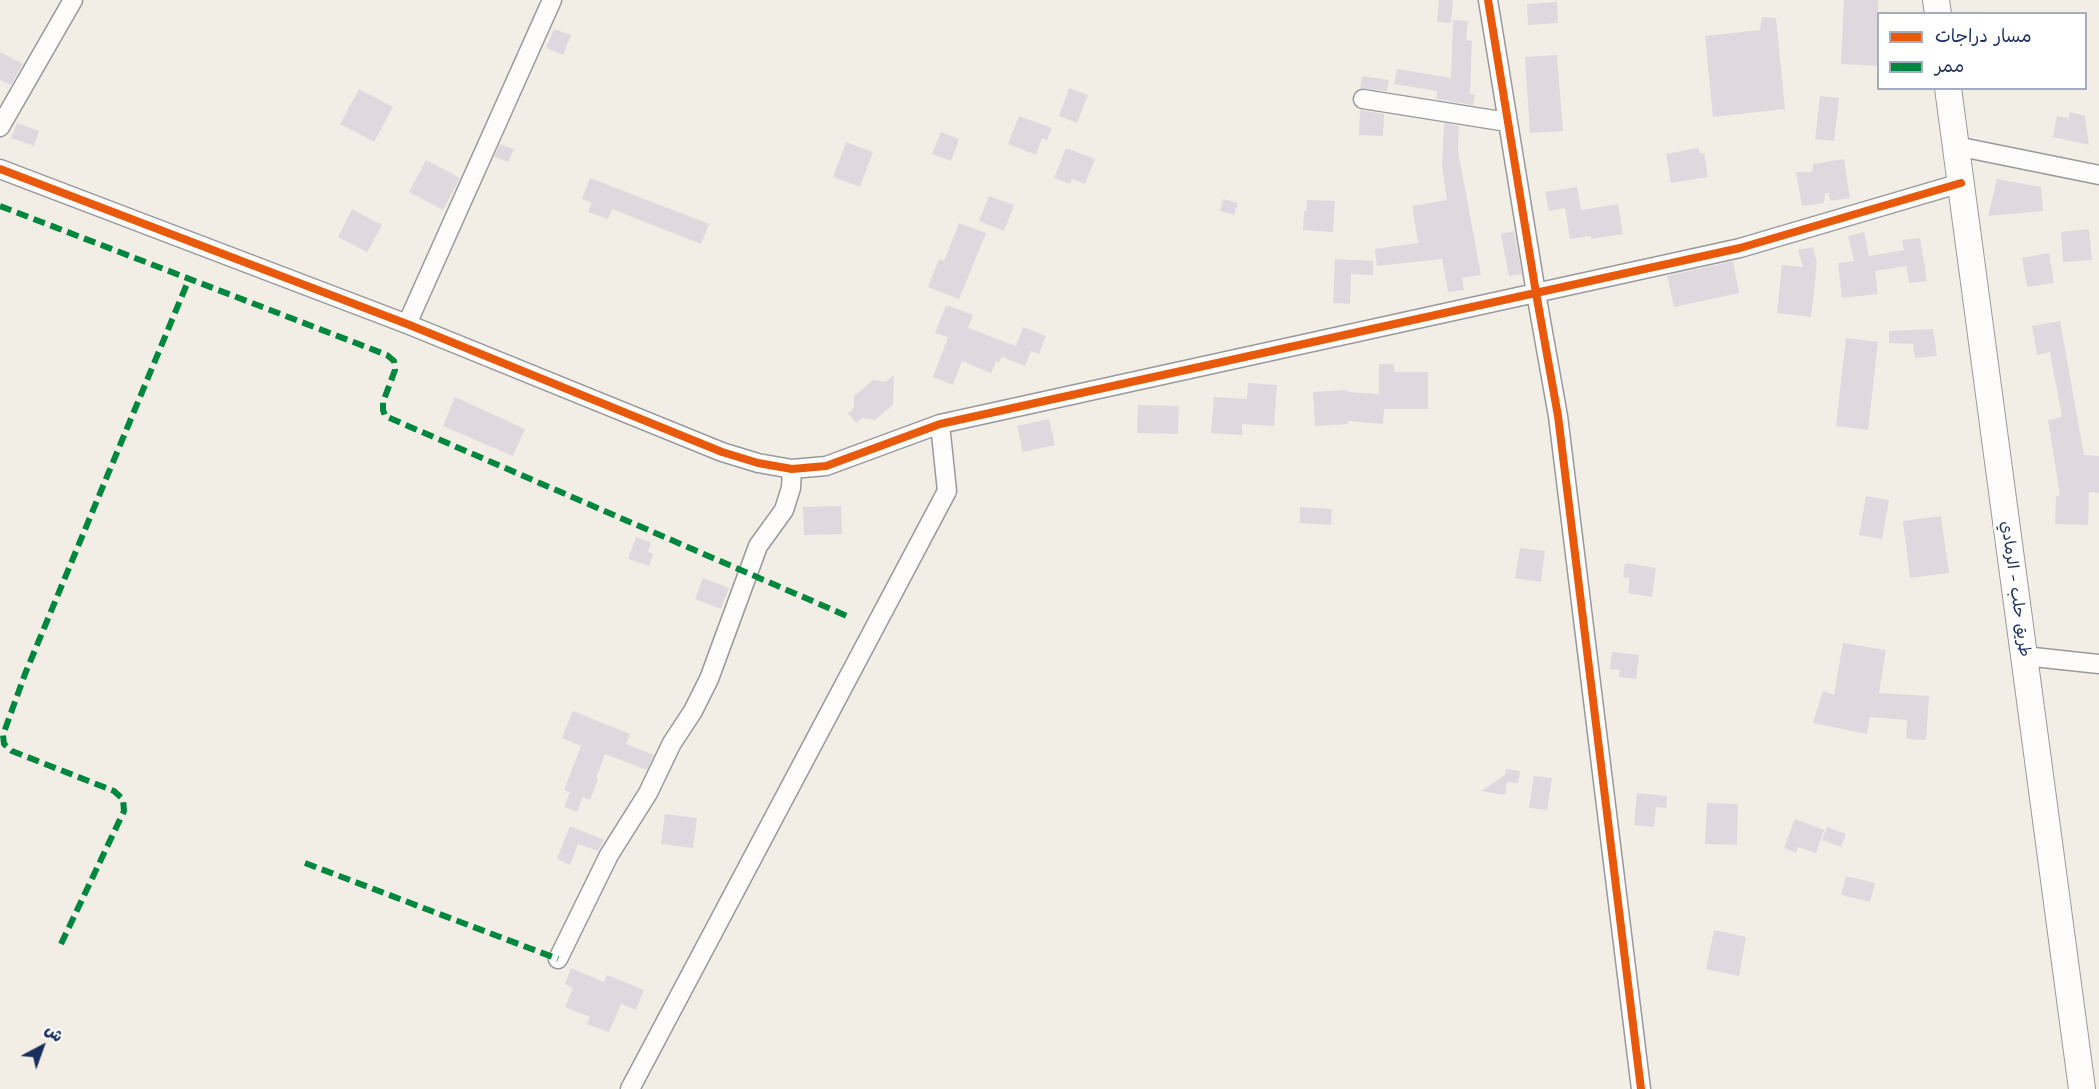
<!DOCTYPE html>
<html>
<head>
<meta charset="utf-8">
<style>
	body { margin:0 }
	#map { position:relative; width:2099px; height:1089px; overflow:hidden; background:#f2eee6; font-family:"Shantell Sans","Playpen Sans Arabic",sans-serif }
	canvas { display:block }
	.legend { position:absolute; left:1877px; top:12px; width:210px; height:78px; box-sizing:border-box; background:#fff; border:2px solid #a4acbf; margin:0; padding:8px 10px; list-style:none; font-size:18px; color:#1b2f5e }
	.legend li { display:flex; align-items:center; gap:12px; height:30px }
	.legend b { width:30px; border:2px solid #a4acbf }
	.north { position:absolute; left:12px; top:1017px; width:60px; height:60px; -webkit-text-stroke:4px #fff; paint-order:stroke; rotate:41deg; font-size:16px; font-weight:700; line-height:24px; text-align:center; color:#1b2f5e }
	.north::after { content:''; display:block; margin:auto; width:21px; height:27px; background:#1b2f5e; clip-path:polygon(50% 0,100% 100%,50% 72%,0 100%) }
</style>
</head>
<body>
<div id="map">
<canvas width="2099" height="1089"></canvas>
<ul class="legend">
<li><b style="height:8px;background:#e8590c"></b>مسار دراجات</li>
<li><b style="height:8px;background:#00873e"></b>ممر</li>
</ul>
<div class="north">ش</div>
</div>
<script>
const g = document.querySelector('canvas').getContext('2d');
g.lineJoin = 'round';
function fillPath(path, color) {
  g.fillStyle = color;
  g.fill(path, 'evenodd');
}
function shape(rows) {
  const path = new Path2D();
  for (const r of rows) {
    path.moveTo(r[0], r[1]);
    for (let i = 2; i < r.length; i += 2) path.lineTo(r[i], r[i + 1]);
  }
  return path;
}
function strokePath(path, color, width, dash) {
  g.strokeStyle = color;
  g.lineWidth = width;
  g.lineCap = dash ? 'butt' : 'round';
  g.setLineDash(dash || []);
  g.stroke(path);
}
function drawText(font, color, halo, rows, align = 'center') {
  g.font = font + ' "Shantell Sans","Playpen Sans Arabic",sans-serif';
  g.lineWidth = 6;
  g.setLineDash([]);
  g.textBaseline = 'middle';
  g.strokeStyle = halo;
  g.fillStyle = color;
  for (const [text, x, y, turn = 0] of rows) {
    g.save();
    g.translate(x, y);
    g.rotate((+turn || 0) * Math.PI / 180);
    g.textAlign = isNaN(turn) ? turn : align;
    if (halo) g.strokeText(text, 0, 0);
    g.fillText(text, 0, 0);
    g.restore();
  }
}
fillPath(shape([
	[1439,0,1453,0,1451,23,1437,22],
	[1844,0,1878,0,1878,66,1841,64],
	[1557,2,1558,23,1528,25,1527,4],
	[1762,17,1776,18,1785,109,1713,117,1705,36,1760,30],
	[1453,20,1468,21,1466,40,1472,41,1470,94,1475,95,1473,105,1436,99,1437,91,1394,84,1397,69,1451,78],
	[554,29,571,35,563,55,546,48],
	[0,52,23,64,11,85,0,80],
	[1557,55,1563,131,1530,133,1525,57],
	[1362,76,1389,80,1387,91,1360,88],
	[1069,88,1088,95,1077,123,1059,116],
	[359,89,393,107,374,142,340,124],
	[1820,96,1839,98,1834,141,1815,139],
	[1360,110,1384,114,1383,136,1359,135],
	[2070,112,2085,116,2089,145,2053,137,2057,116,2069,118],
	[1019,116,1052,128,1047,140,1042,138,1036,155,1008,144],
	[17,123,39,131,34,146,11,138],
	[1444,123,1459,126,1458,151,1481,275,1462,278,1464,290,1448,292,1442,259,1377,266,1375,249,1418,243,1412,206,1447,200,1442,168],
	[941,132,959,139,951,161,932,154],
	[846,142,873,152,860,187,833,177],
	[500,144,514,149,508,162,494,157],
	[1066,148,1095,159,1085,184,1072,179,1070,184,1054,178],
	[1698,148,1700,154,1704,153,1708,177,1671,183,1666,154],
	[1844,159,1850,198,1830,201,1829,193,1825,193,1824,203,1802,206,1796,172,1812,172,1813,164],
	[426,160,460,178,443,210,409,192],
	[590,178,709,224,701,244,612,209,608,219,588,212,592,203,582,199],
	[1997,179,2041,187,2043,211,1988,216],
	[1577,187,1581,210,1618,204,1623,234,1591,239,1591,236,1570,239,1565,208,1549,211,1545,192],
	[989,196,1014,205,1004,231,979,221],
	[1223,199,1238,203,1234,215,1220,211],
	[1307,200,1335,201,1333,232,1303,230,1304,211,1306,211],
	[352,209,382,225,367,252,338,237],
	[959,223,986,233,959,299,928,287,939,259,944,261],
	[2089,229,2092,260,2063,262,2061,232],
	[1514,231,1522,274,1509,276,1501,234],
	[1864,232,1869,256,1904,250,1902,240,1920,238,1927,281,1909,283,1906,266,1875,271,1878,294,1842,298,1838,263,1854,261,1848,236],
	[1813,247,1817,263,1811,317,1777,313,1782,265,1803,267,1798,250],
	[2049,253,2054,283,2027,287,2022,258],
	[1335,259,1373,261,1373,275,1351,274,1350,304,1333,303],
	[1733,261,1739,293,1674,307,1667,276],
	[946,305,973,315,968,328,1016,346,1023,327,1046,336,1039,354,1031,351,1025,366,1002,357,999,363,996,361,991,373,962,361,953,385,933,377,948,337,935,333],
	[2060,321,2084,455,2099,456,2099,493,2089,492,2088,525,2055,524,2056,496,2060,496,2048,420,2062,417,2050,352,2037,355,2032,326],
	[1933,329,1937,356,1915,358,1913,344,1889,343,1889,331],
	[1846,338,1878,342,1868,430,1836,426],
	[1379,364,1394,364,1394,372,1428,372,1428,409,1384,409,1383,424,1348,421,1348,424,1315,426,1313,392,1347,390,1347,392,1379,394],
	[894,375,893,405,875,420,862,418,856,423,848,413,854,408,854,396,873,380,885,382],
	[1248,383,1277,385,1274,426,1242,424,1242,435,1211,433,1214,397,1247,399],
	[455,397,525,429,513,456,443,426],
	[1138,405,1179,406,1178,434,1137,433],
	[1049,419,1055,445,1023,452,1017,426],
	[1866,496,1889,500,1882,539,1859,535],
	[841,506,842,534,804,535,803,507],
	[1300,507,1332,509,1331,525,1300,523],
	[1941,516,1949,573,1910,578,1903,521],
	[636,537,651,542,648,552,653,554,649,566,628,559],
	[1520,548,1545,551,1541,582,1515,578],
	[1625,563,1656,568,1652,597,1628,593,1630,578,1623,577],
	[703,578,729,588,721,609,695,599],
	[1843,643,1886,650,1879,693,1929,696,1926,740,1906,739,1907,720,1870,717,1867,734,1813,723,1823,691,1834,695],
	[1612,652,1639,655,1636,679,1619,677,1620,670,1610,669],
	[573,711,630,734,626,744,654,755,647,770,605,754,596,778,598,779,590,800,583,797,577,812,564,807,570,792,564,790,581,746,562,738],
	[1506,769,1520,771,1518,783,1507,782,1505,795,1481,791,1505,775],
	[1534,776,1552,778,1547,810,1529,808],
	[1637,793,1667,796,1666,808,1656,807,1654,827,1634,825],
	[1707,803,1738,804,1737,845,1705,844],
	[665,814,697,818,693,848,661,844],
	[1795,819,1824,830,1816,853,1798,847,1796,853,1784,848],
	[570,826,604,840,598,851,578,844,570,865,557,859],
	[1827,827,1846,834,1841,847,1822,840],
	[1846,876,1875,883,1870,902,1841,895],
	[1714,930,1746,937,1739,976,1706,969],
	[571,968,604,982,607,975,644,990,636,1010,621,1004,609,1032,587,1024,590,1017,565,1007,573,988,565,984]
]), '#dfd9df');
const minor = shape([
	[1488,0,1536,293,1558,416,1641,1089],
	[1363,99,1507,122],
	[0,127,73,0],
	[1956,146,2099,175],
	[0,169,407,324,722,452,758,463,792,469,826,466,940,424,1740,248,1961,183],
	[407,324,552,0],
	[2024,656,2099,664],
	[558,959,609,855,648,793,672,743,693,711,709,679,758,546,784,510,791,488,792,469],
	[630,1089,947,491,940,424]
]);
const highway = shape([
	[1936,0,1938,14],
	[1948,88,2082,1089]
]);
strokePath(minor, '#98999c', 21);
strokePath(highway, '#98999c', 28);
strokePath(minor, '#fdfcfb', 18);
strokePath(highway, '#fdfcfb', 26);
strokePath(shape([
	[0,206,387,355,394,361,395,370,383,402,383,410,385,416,847,616],
	[305,863,558,959],
	[61,944,124,811,123,799,114,791,12,751,4,744,3,735,25,674,189,279]
]), '#00873e', 6, [12, 6]);
strokePath(shape([
	[1488,0,1536,293,1558,416,1641,1089],
	[0,169,407,324,722,452,758,463,792,469,826,466,940,424,1740,248,1961,183]
]), '#e8590c', 8);
drawText('16px', '#1b2f5e', '#fff', [
	["طريق حلب - الرمادي",2015,589,82]
]);
</script>
</body>
</html>
